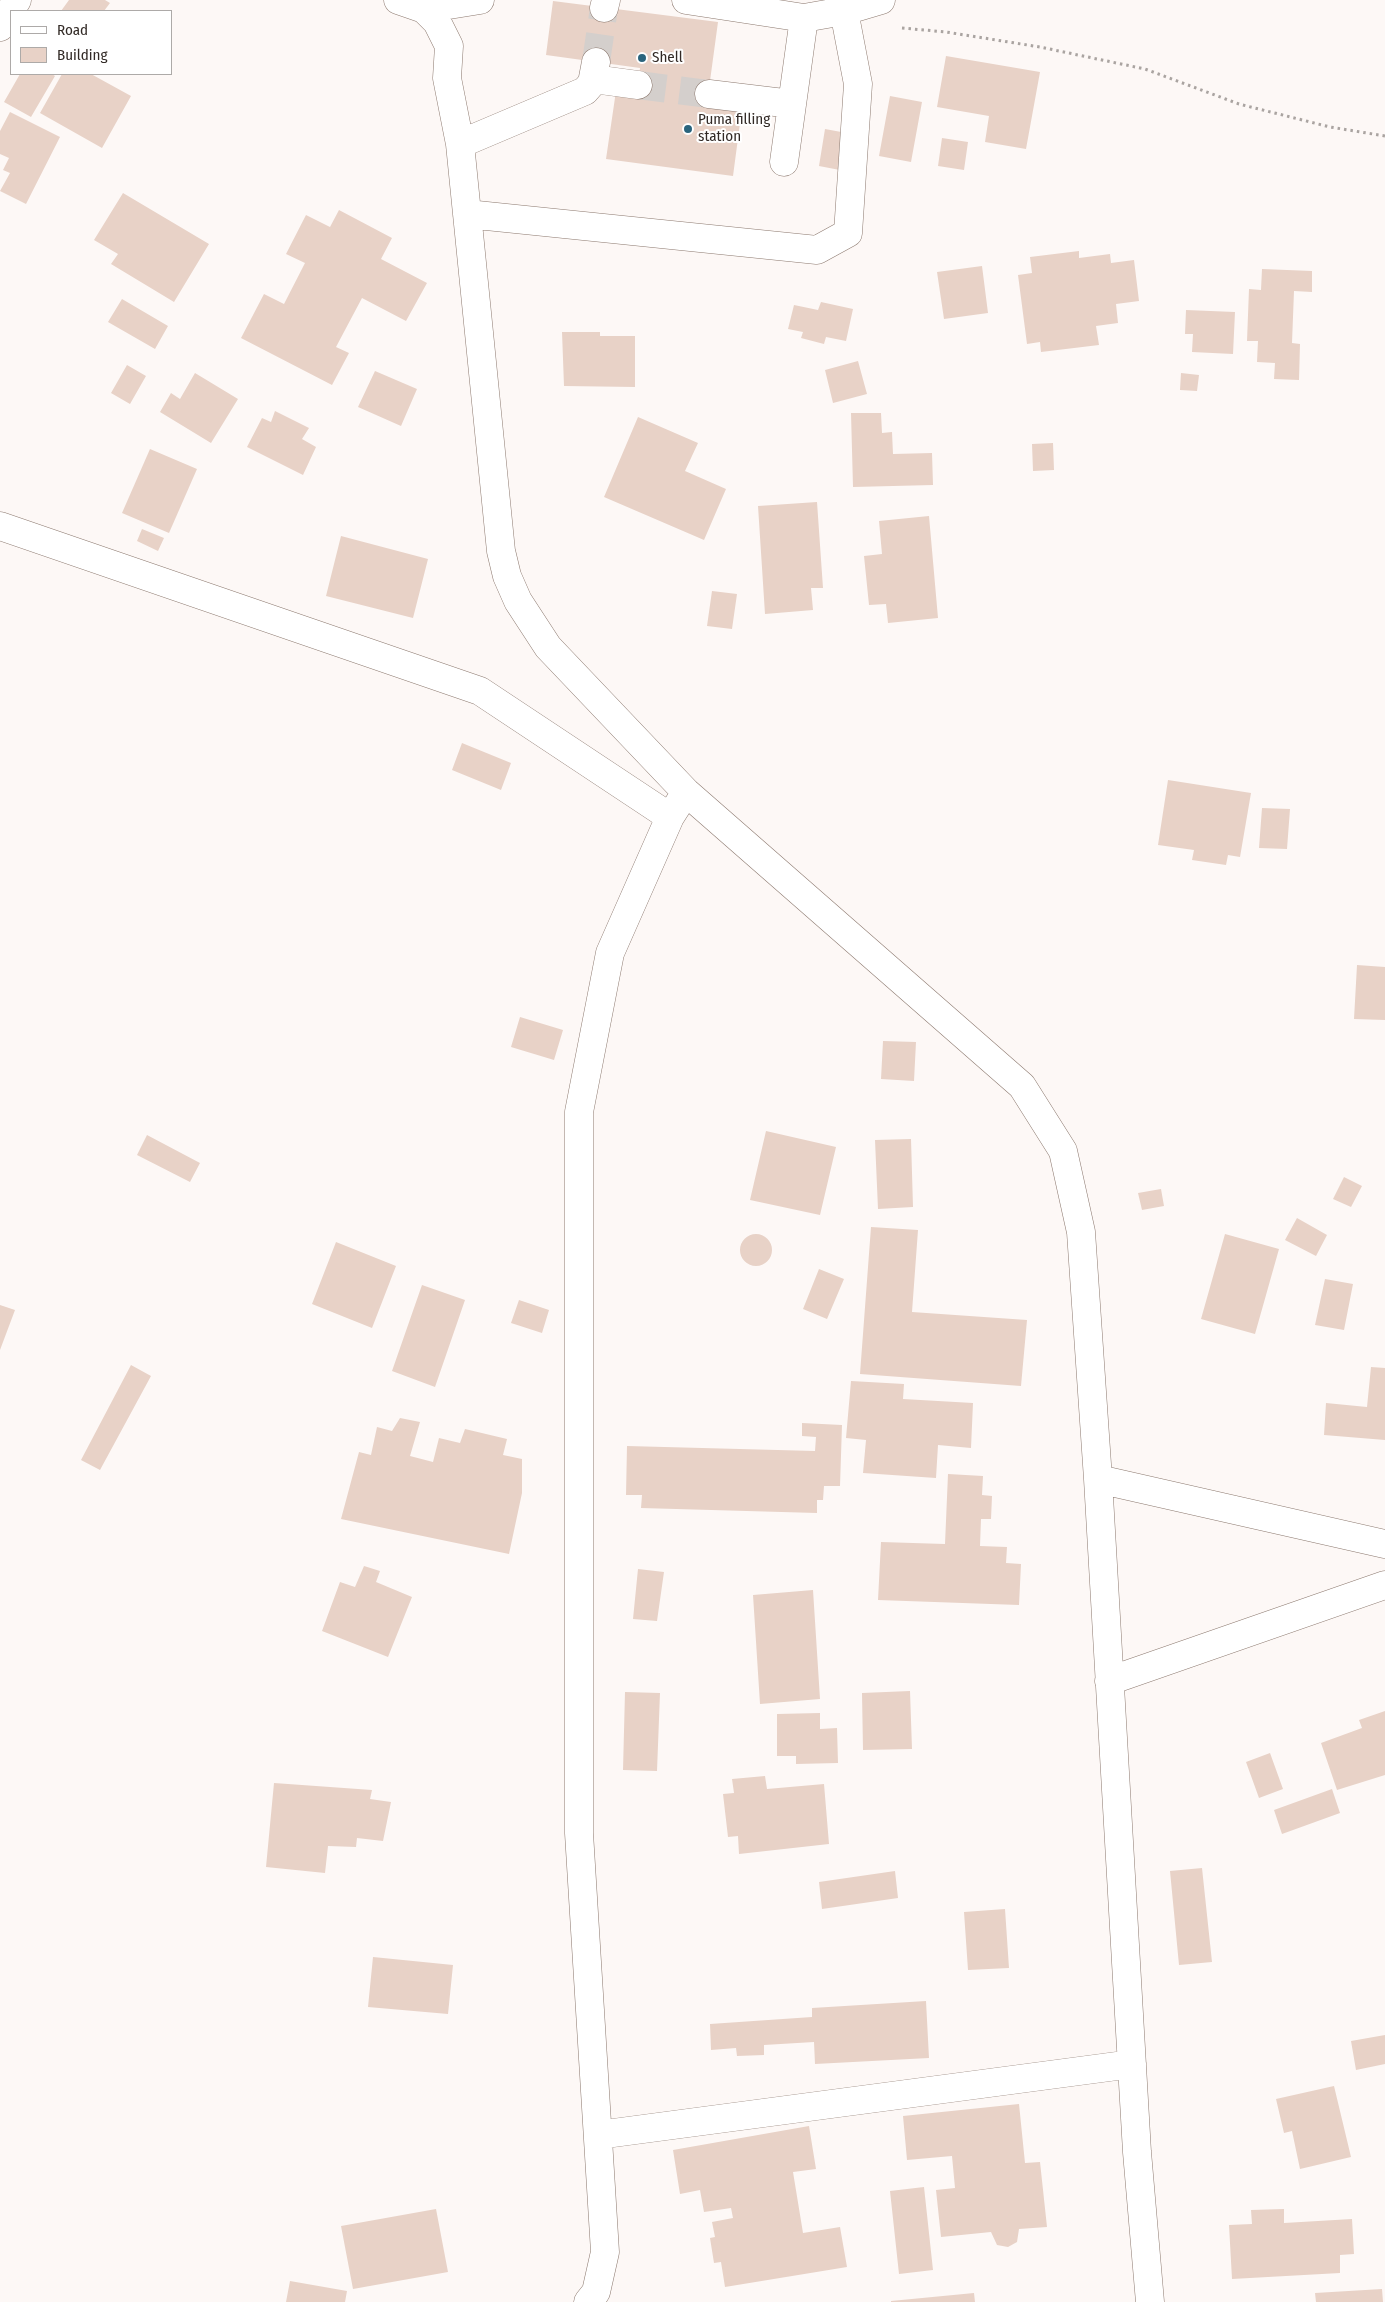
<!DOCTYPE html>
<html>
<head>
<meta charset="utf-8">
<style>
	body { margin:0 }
	#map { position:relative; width:1385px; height:2302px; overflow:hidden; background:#fdf8f6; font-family:"Fira Sans Condensed",sans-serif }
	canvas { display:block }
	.legend { position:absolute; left:10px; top:10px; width:162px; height:65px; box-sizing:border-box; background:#fff; border:1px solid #adaaa8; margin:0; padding:6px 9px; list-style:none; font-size:15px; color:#322a26 }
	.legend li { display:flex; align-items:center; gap:10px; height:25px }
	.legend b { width:25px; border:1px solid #adaaa8 }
</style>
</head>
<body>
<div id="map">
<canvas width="1385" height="2302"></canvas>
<ul class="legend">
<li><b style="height:6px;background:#fff"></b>Road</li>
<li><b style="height:14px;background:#e8d2c7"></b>Building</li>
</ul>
</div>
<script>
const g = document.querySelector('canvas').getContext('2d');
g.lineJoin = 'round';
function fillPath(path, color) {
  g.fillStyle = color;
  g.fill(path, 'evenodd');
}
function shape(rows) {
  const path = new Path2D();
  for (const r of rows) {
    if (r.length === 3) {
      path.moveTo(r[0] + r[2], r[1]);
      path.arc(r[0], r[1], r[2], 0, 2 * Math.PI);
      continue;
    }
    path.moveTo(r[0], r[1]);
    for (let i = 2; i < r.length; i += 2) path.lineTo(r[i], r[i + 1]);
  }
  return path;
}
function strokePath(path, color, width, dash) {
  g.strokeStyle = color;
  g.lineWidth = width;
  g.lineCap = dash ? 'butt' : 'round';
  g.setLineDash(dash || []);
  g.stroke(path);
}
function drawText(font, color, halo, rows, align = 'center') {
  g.font = font + ' "Fira Sans Condensed",sans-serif';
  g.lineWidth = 4;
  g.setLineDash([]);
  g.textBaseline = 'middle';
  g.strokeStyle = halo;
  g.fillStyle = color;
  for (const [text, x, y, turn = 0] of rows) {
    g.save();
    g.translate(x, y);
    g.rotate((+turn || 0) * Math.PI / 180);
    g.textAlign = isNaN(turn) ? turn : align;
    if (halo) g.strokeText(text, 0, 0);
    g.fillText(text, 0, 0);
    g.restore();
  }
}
fillPath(shape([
	[69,0,105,0,110,3,104,11,61,11],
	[553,1,718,22,707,103,742,108,733,176,606,159,616,91,638,85,640,68,546,55],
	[946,56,1040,72,1026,149,985,142,989,116,937,107],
	[20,74,52,74,55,76,31,117,4,102],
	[62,74,91,74,131,96,102,148,40,113],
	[890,96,922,102,911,162,879,156],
	[10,112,60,137,26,204,0,191,10,173,3,170,9,158,0,154,0,131],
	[825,129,852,134,845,171,819,166],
	[942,138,968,142,964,170,938,166],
	[123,193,209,244,174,302,111,264,118,254,94,240],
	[339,210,392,238,381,259,427,283,406,321,362,298,336,347,349,353,332,385,241,338,264,294,284,304,305,263,286,254,306,215,330,227],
	[1079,251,1079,258,1110,254,1111,263,1134,260,1139,301,1116,304,1118,323,1096,326,1099,345,1041,352,1040,342,1027,344,1018,275,1032,273,1030,257],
	[982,266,988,313,944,319,937,272],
	[1262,269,1312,271,1312,292,1294,291,1292,343,1300,344,1299,380,1274,379,1275,363,1257,362,1258,341,1247,341,1249,289,1261,290],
	[122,299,168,326,155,349,108,322],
	[821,302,853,309,846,341,826,337,824,344,801,338,803,332,788,329,794,305,818,310],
	[1186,310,1235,312,1233,354,1192,352,1193,334,1185,334],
	[562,332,600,332,600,336,635,336,635,387,564,386],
	[858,361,867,394,833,403,825,370],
	[127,365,146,376,130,404,111,393],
	[375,371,417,389,401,426,358,407],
	[195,373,238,399,211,443,160,412,171,393,180,399],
	[1181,373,1199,375,1197,391,1180,390],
	[275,411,309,428,302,439,316,447,303,475,247,447,262,418,271,422],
	[851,413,881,413,882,433,892,432,893,454,932,453,933,485,853,487],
	[638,417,698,443,685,471,726,489,704,540,604,497],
	[1053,443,1054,470,1033,471,1032,444],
	[150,449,197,469,169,533,122,513],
	[817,502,823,588,811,588,813,610,765,614,758,506],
	[929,516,938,618,888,623,886,604,869,605,864,556,882,554,879,521],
	[142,529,164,538,158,551,137,541],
	[341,536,428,559,413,618,326,596],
	[712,591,737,594,732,629,707,626],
	[462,743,511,763,501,790,452,770],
	[1168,780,1251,793,1240,857,1228,855,1226,865,1192,860,1194,850,1158,845],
	[1262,808,1290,809,1287,849,1259,848],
	[1357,965,1385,967,1385,1020,1354,1019],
	[520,1017,563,1030,554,1060,511,1047],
	[883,1041,916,1042,914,1081,881,1079],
	[766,1131,836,1147,820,1215,750,1200],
	[147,1135,200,1163,190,1182,137,1155],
	[911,1139,913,1207,878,1209,875,1140],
	[1344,1177,1362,1186,1351,1207,1333,1199],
	[1161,1189,1164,1206,1142,1210,1138,1193],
	[1297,1218,1327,1235,1316,1256,1285,1240],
	[871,1227,918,1230,912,1312,1027,1320,1021,1386,860,1374],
	[756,1250,16],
	[1225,1234,1279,1249,1255,1334,1201,1319],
	[336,1242,396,1266,372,1328,312,1304],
	[819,1269,844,1279,827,1319,803,1309],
	[1325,1279,1353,1284,1344,1330,1315,1325],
	[422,1285,465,1300,435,1387,392,1371],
	[519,1300,549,1310,542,1333,511,1323],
	[0,1305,15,1310,0,1350],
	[131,1365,151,1376,100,1470,81,1460],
	[1371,1367,1385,1368,1385,1440,1324,1435,1326,1403,1367,1407],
	[851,1381,904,1384,903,1399,973,1403,971,1448,938,1445,936,1478,863,1473,866,1440,846,1438],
	[400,1418,420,1422,410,1456,433,1462,439,1438,460,1443,465,1429,507,1439,503,1455,522,1459,522,1493,509,1554,341,1519,359,1452,371,1455,377,1427,392,1431],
	[802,1423,842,1425,840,1486,824,1486,823,1500,817,1500,817,1513,641,1508,642,1495,626,1495,627,1446,815,1451,816,1437,802,1436],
	[948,1474,983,1476,982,1495,992,1496,991,1519,981,1519,980,1546,1007,1547,1006,1563,1021,1564,1019,1605,878,1600,881,1542,945,1544],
	[364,1566,380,1571,376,1582,412,1597,388,1657,322,1631,340,1582,355,1587],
	[638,1569,664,1572,657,1621,633,1619],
	[813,1590,820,1699,760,1704,753,1595],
	[910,1691,912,1749,863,1750,862,1693],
	[625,1692,660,1693,657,1771,623,1770],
	[1385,1711,1385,1775,1337,1790,1321,1743,1362,1728,1359,1720],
	[820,1713,820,1729,837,1728,838,1763,796,1764,796,1756,777,1756,777,1714],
	[1270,1753,1283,1789,1259,1798,1246,1762],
	[765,1776,767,1789,824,1784,829,1844,739,1854,738,1836,728,1837,723,1794,734,1793,732,1779],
	[274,1783,372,1790,370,1799,391,1802,383,1841,357,1838,356,1847,328,1846,325,1873,266,1867],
	[1332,1789,1340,1813,1282,1834,1274,1810],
	[1202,1868,1212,1962,1179,1965,1170,1871],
	[895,1871,898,1898,822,1909,819,1882],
	[1005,1909,1009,1968,968,1970,964,1912],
	[373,1957,453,1965,448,2014,368,2007],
	[926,2001,929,2058,815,2064,814,2042,764,2045,764,2055,737,2056,736,2048,711,2050,710,2024,812,2017,812,2008],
	[1385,2035,1385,2064,1356,2070,1351,2041],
	[1334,2086,1351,2157,1300,2169,1292,2131,1284,2133,1276,2099],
	[1019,2104,1025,2163,1040,2162,1047,2227,1019,2229,1017,2242,1008,2247,997,2245,991,2232,941,2237,936,2190,955,2188,952,2156,907,2160,903,2116],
	[809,2126,816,2169,793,2172,803,2233,840,2227,847,2267,725,2287,721,2262,714,2263,710,2238,715,2237,712,2222,733,2218,731,2208,704,2212,700,2190,680,2194,673,2150],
	[924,2187,933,2270,899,2274,890,2191],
	[436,2209,448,2272,353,2289,341,2226],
	[1284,2209,1284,2223,1352,2219,1354,2254,1340,2255,1340,2273,1232,2279,1229,2225,1252,2224,1251,2210],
	[290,2281,347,2291,345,2302,286,2302],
	[1382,2289,1383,2302,1316,2302,1315,2293],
	[974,2293,975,2302,891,2302,891,2301]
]), '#e8d2c7');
strokePath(shape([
	[596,62,604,8],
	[638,85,709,94]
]), '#d4cfcc', 28, [28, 14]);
const minor = shape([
	[398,0,424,9,437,22,449,46,447,78,460,144,501,551,507,576,518,601,548,647,686,792,1022,1086,1063,1151,1081,1232,1098,1479,1137,2152,1150,2302],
	[686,0,804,18,844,11,881,0],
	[604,8,606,0],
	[424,9,480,0],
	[0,27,17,0],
	[593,79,638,85],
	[709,94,792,104],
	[460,144,585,91,592,83,596,62],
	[784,162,804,18],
	[467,214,817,250,848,233,858,84,844,11],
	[0,526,480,691,670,817],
	[1098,1479,1385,1544],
	[1109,1681,1385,1585],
	[598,2135,1132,2064],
	[588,2302,596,2292,605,2252,579,1833,579,1112,610,953,670,817,686,792]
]);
strokePath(minor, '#8c796f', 29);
strokePath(shape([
	[902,28,946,32,1040,47,1145,69,1239,104,1330,127,1385,136]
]), '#aaa4a1', 3, [2.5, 4]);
strokePath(minor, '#fff', 28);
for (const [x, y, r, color] of [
	[642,58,5,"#2a647d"],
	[688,129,5,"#2a647d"]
]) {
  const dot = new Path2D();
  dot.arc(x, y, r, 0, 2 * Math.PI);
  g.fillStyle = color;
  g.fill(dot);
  strokePath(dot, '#fff', 2);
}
drawText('15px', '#322a26', '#fff', [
	["Shell",652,58],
	["Puma filling",698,120],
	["station",698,137]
], 'left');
</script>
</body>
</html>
